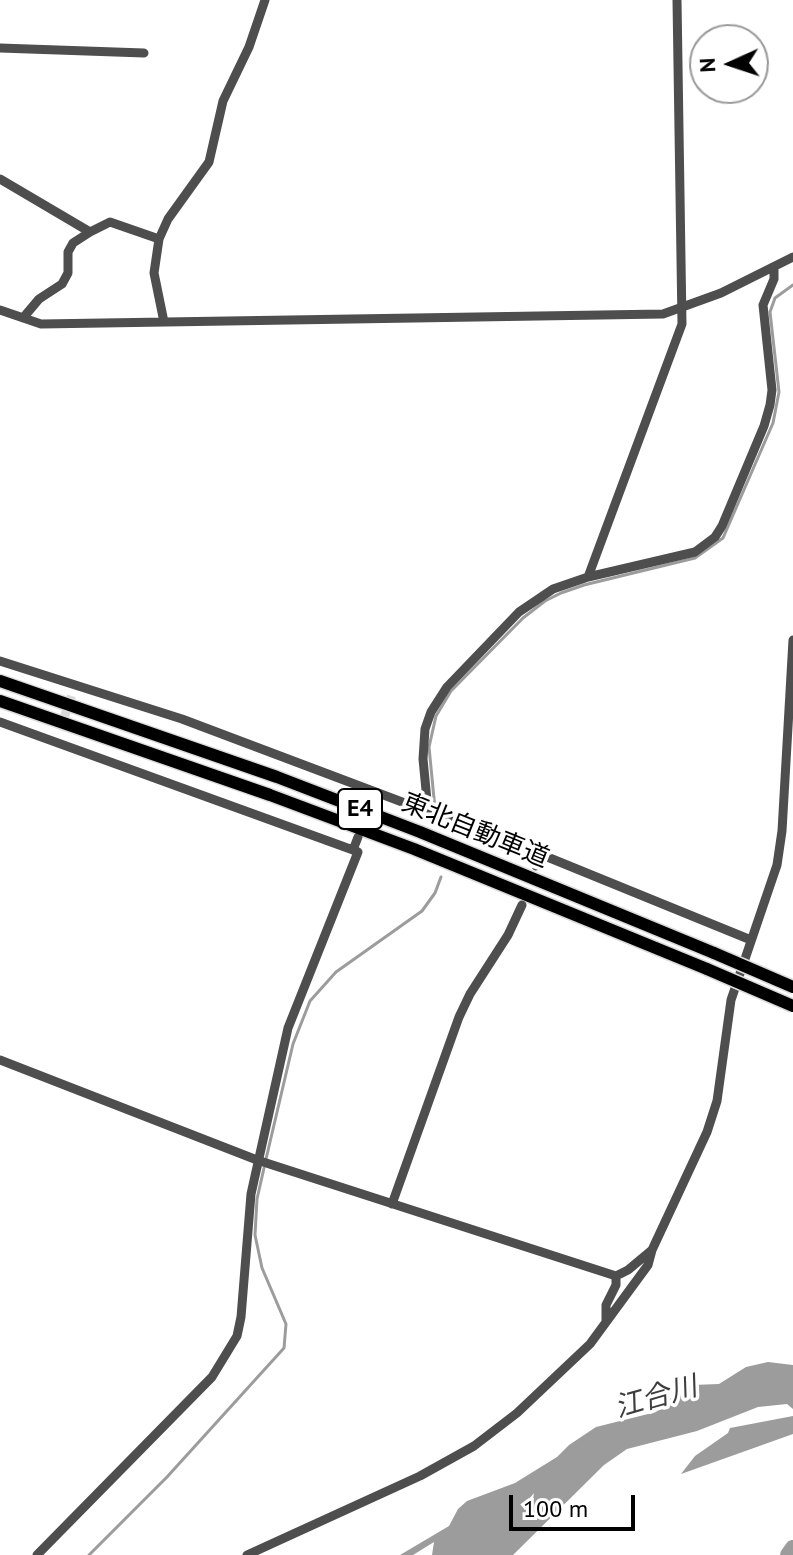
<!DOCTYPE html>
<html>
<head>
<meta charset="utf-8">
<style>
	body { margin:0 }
	#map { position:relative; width:793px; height:1555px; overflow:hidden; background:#fff; font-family:"PT Sans",sans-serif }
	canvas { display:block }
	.north { position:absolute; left:689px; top:24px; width:80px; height:80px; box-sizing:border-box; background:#fff; border:2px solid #999; border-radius:50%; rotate:267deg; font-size:22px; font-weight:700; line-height:32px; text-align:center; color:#000 }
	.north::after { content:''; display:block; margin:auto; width:28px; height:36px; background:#000; clip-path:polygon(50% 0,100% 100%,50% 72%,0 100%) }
	.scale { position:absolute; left:509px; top:1495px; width:126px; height:36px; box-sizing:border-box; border:4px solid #000; border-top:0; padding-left:10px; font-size:24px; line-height:28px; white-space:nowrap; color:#000; -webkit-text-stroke:6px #fff; paint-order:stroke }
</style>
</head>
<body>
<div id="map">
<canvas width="793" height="1555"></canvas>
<div class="north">N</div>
<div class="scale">100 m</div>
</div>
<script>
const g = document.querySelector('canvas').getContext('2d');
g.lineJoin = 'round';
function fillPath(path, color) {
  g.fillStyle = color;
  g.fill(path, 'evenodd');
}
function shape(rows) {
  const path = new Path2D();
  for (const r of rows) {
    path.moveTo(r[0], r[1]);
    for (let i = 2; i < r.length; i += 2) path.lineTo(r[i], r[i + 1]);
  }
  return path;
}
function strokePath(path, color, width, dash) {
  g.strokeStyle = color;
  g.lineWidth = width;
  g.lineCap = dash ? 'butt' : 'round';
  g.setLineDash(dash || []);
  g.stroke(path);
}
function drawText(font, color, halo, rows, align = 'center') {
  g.font = font + ' "PT Sans","Noto Sans JP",sans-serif';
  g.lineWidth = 7;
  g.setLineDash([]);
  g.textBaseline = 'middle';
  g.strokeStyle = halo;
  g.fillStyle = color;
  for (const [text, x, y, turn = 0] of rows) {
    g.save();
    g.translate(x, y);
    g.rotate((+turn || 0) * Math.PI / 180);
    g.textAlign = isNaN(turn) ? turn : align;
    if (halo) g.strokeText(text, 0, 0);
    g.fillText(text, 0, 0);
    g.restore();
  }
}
fillPath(shape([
	[768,1362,793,1365,793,1409,787,1404,758,1407,697,1431,627,1449,604,1465,513,1555,432,1555,434,1542,413,1555,400,1555,449,1526,458,1509,467,1501,515,1483,557,1457,569,1445,596,1427,656,1412,678,1391,692,1385,719,1384,746,1367],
	[793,1416,793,1434,681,1474,695,1456,728,1433,730,1428]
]), '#9c9c9c');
strokePath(shape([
	[435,809,429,747,436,716,451,691,523,618,545,601,561,593,584,585,695,558,723,538,773,423,779,392,770,312,775,298,793,285],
	[266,1159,293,1044,310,1001,336,972,422,911,435,893,441,877],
	[89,1555,167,1477,284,1348,286,1324,262,1268,255,1235,257,1199,264,1168]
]), '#9c9c9c', 3);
strokePath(shape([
	[788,1555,793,1548]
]), '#9c9c9c', 16);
strokePath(shape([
	[60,730,72,694],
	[359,834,370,800]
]), '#d9d9d9', 9, [9, 4.5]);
const highway = shape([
	[0,681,277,777,420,832,714,953],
	[0,701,270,795,414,849,707,969]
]);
strokePath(highway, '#dbdbdb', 15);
strokePath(shape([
	[0,48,144,53],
	[0,179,90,232],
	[0,310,41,324,663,314,721,293,793,257],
	[23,318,39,299,62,284,68,273,68,252,73,243,90,232,110,222,159,239],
	[164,322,154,273,159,239,168,219,209,162,223,101,249,47,265,0],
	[588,577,682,324,677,0],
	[0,661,182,719,540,854,751,940],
	[0,722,353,850],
	[428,811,423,759,425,729,431,712,447,687,519,612,553,589,588,577,695,552,715,537,722,526,764,426,770,405,772,390,763,305,774,279,774,267],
	[536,866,540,854],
	[0,1060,257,1160,616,1276],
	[392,1204,459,1017,470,994,508,935,522,905],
	[606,1321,606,1305,616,1285,616,1276,628,1270,652,1250],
	[37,1555,212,1377,237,1336,241,1317,251,1194,288,1028,358,852,353,850,358,837],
	[247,1555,420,1476,474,1446,517,1413,590,1344,648,1265,652,1250,707,1132,717,1101,731,1000,777,865,782,831,793,640]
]), '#4e4e4e', 9);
strokePath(highway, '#000', 12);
const highwayBridge = shape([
	[714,953,793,987],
	[707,969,793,1006]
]);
strokePath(highwayBridge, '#dbdbdb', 15, []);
strokePath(highwayBridge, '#000', 12);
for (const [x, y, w] of [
	[360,809,44]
]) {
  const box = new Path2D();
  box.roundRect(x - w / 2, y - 20, w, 40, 6);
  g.fillStyle = '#fff';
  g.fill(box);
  strokePath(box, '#000', 2);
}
drawText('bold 24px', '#000', null, [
	["E4",360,809]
]);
drawText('26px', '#000', '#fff', [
	["東北自動車道",475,831,22]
]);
drawText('italic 28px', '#3d3d3d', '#fff', [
	["江合川",656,1398,-16]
]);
</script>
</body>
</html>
